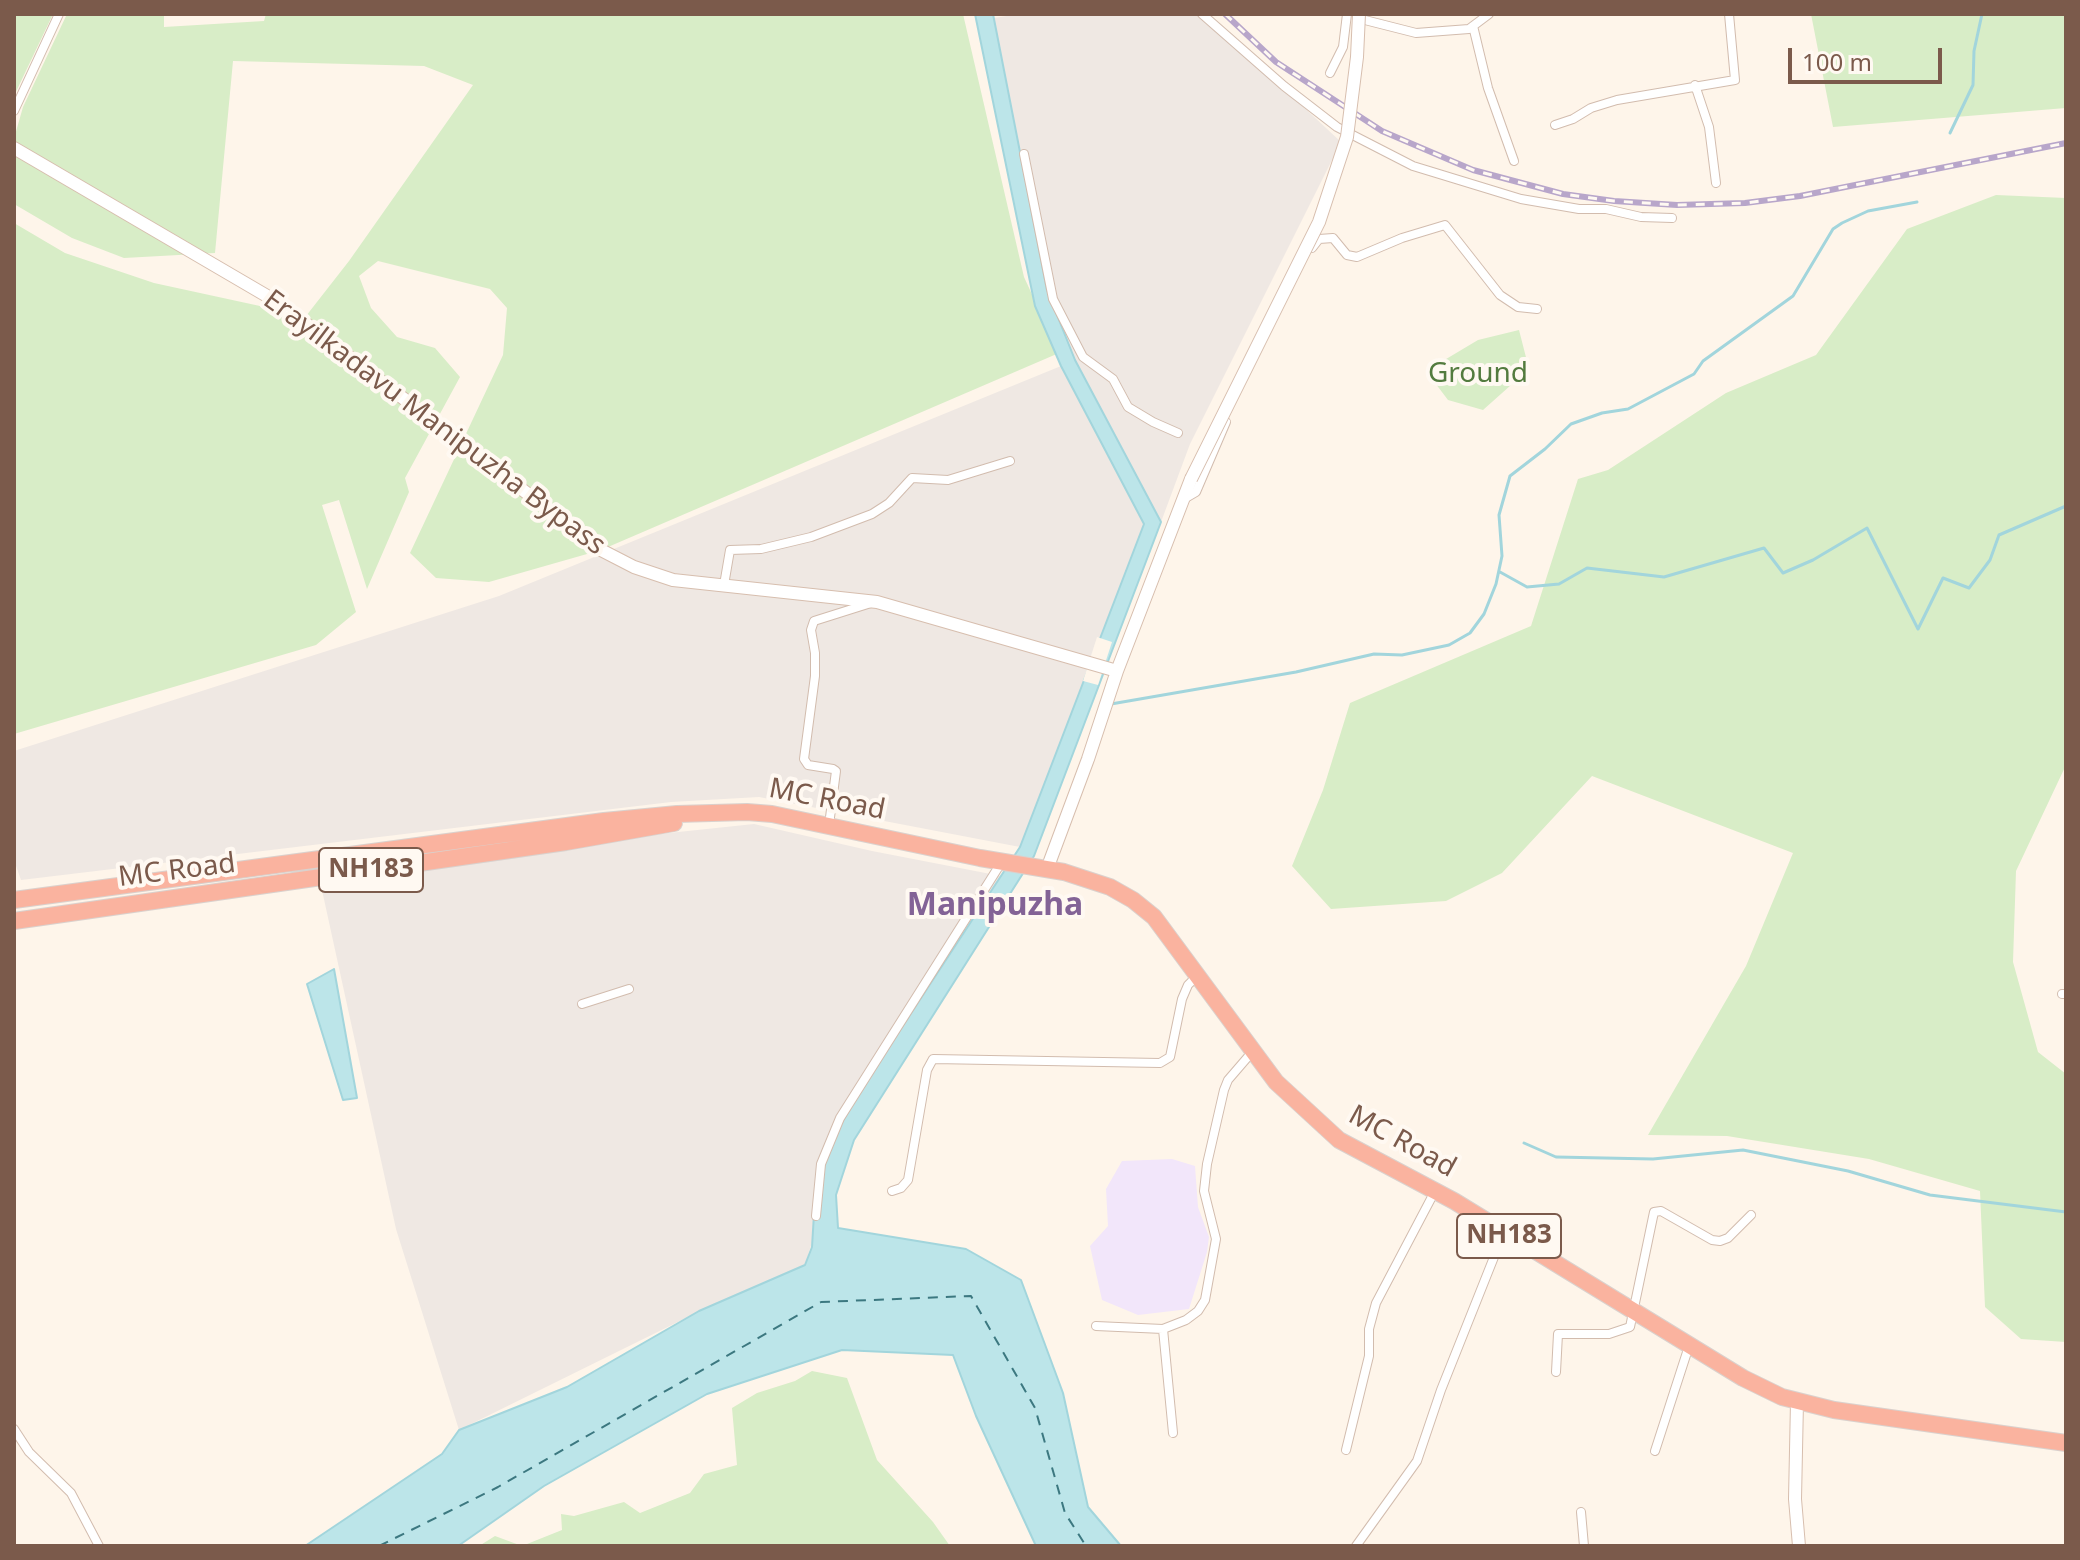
<!DOCTYPE html>
<html>
<head>
<meta charset="utf-8">
<style>
	body { margin:0 }
	#map { position:relative; width:2080px; height:1560px; overflow:hidden; background:#fef5ea; font-family:"Noto Sans",sans-serif }
	canvas { display:block }
	.frame { position:absolute; inset:0; border:16px solid #7b5a4b; pointer-events:none }
	.scale { position:absolute; left:1788px; top:48px; width:154px; height:36px; box-sizing:border-box; border:4px solid #7b5a4b; border-top:0; padding-left:10px; font-size:24px; line-height:28px; white-space:nowrap; color:#7b5a4b; -webkit-text-stroke:6px #fff9f2; paint-order:stroke }
</style>
</head>
<body>
<div id="map">
<canvas width="2080" height="1560"></canvas>
<div class="frame"></div>
<div class="scale">100 m</div>
</div>
<script>
const g = document.querySelector('canvas').getContext('2d');
g.lineJoin = 'round';
function fillPath(path, color) {
  g.fillStyle = color;
  g.fill(path, 'evenodd');
}
function shape(rows) {
  const path = new Path2D();
  for (const r of rows) {
    path.moveTo(r[0], r[1]);
    for (let i = 2; i < r.length; i += 2) path.lineTo(r[i], r[i + 1]);
  }
  return path;
}
function strokePath(path, color, width, dash) {
  g.strokeStyle = color;
  g.lineWidth = width;
  g.lineCap = dash ? 'butt' : 'round';
  g.setLineDash(dash || []);
  g.stroke(path);
}
function drawText(font, color, halo, rows, align = 'center') {
  g.font = font + ' "Noto Sans",sans-serif';
  g.lineWidth = 8;
  g.setLineDash([]);
  g.textBaseline = 'middle';
  g.strokeStyle = halo;
  g.fillStyle = color;
  for (const [text, x, y, turn = 0] of rows) {
    g.save();
    g.translate(x, y);
    g.rotate((+turn || 0) * Math.PI / 180);
    g.textAlign = isNaN(turn) ? turn : align;
    if (halo) g.strokeText(text, 0, 0);
    g.fillText(text, 0, 0);
    g.restore();
  }
}
fillPath(shape([
	[1019,14,1204,14,1341,142,1190,444,1161,522,1075,360,1047,290,994,18],
	[1061,366,1144,524,1020,847,759,797,671,802,21,880,14,860,14,751,499,596],
	[754,824,872,851,1001,876,858,1094,805,1265,700,1311,459,1430,396,1229,320,881,612,839]
]), '#efe8e3');
fillPath(shape([
	[1172,1159,1195,1166,1198,1207,1209,1237,1207,1252,1189,1309,1138,1315,1102,1300,1090,1246,1108,1226,1106,1189,1122,1161]
]), '#f2e6fa');
fillPath(shape([
	[14,14,53,14,14,96],
	[67,14,164,14,164,27,264,21,266,14,963,14,1024,277,1059,353,601,550,489,582,436,578,410,553,503,355,507,308,490,289,378,261,359,276,371,308,397,337,435,348,460,377,405,478,409,492,367,589,339,500,322,505,356,612,316,645,14,734,14,223,65,253,154,283,306,316,349,261,473,85,424,66,233,61,215,253,124,258,72,238,14,204,15,135,23,107],
	[1811,14,2066,14,2066,108,1833,127],
	[1996,195,2066,198,2066,765,2016,871,2013,962,2038,1052,2066,1074,2066,1342,2021,1339,1985,1307,1980,1191,1869,1159,1727,1136,1648,1135,1746,966,1793,853,1592,776,1502,873,1446,901,1331,909,1292,866,1323,790,1350,703,1531,626,1578,479,1608,470,1726,393,1816,355,1907,229],
	[1519,330,1529,369,1483,410,1448,400,1426,371,1478,340],
	[812,1371,847,1378,877,1460,933,1522,950,1546,479,1546,495,1536,522,1546,562,1530,561,1514,574,1516,624,1502,640,1513,690,1493,704,1474,737,1465,732,1408,757,1393,795,1381]
]), '#d8edc7');
const water = shape([
	[975,14,993,14,1047,290,1075,360,1161,522,1034,856,854,1140,836,1195,838,1228,966,1249,1021,1280,1063,1393,1088,1507,1121,1546,1036,1546,976,1416,953,1355,842,1350,707,1394,544,1486,458,1546,305,1546,442,1454,459,1430,567,1387,699,1311,805,1265,812,1247,816,1181,826,1151,858,1094,1020,847,1144,524,1061,366,1035,306,975,14],
	[334,969,357,1098,343,1100,307,984,334,969]
]);
fillPath(water, '#bce5e9');
strokePath(water, '#a2d5dc', 2);
fillPath(shape([
	[1097,637,1112,642,1098,685,1083,681]
]), '#fef5ea');
strokePath(shape([
	[1950,133,1973,85,1974,51,1982,14],
	[1500,572,1527,587,1559,584,1587,568,1664,577,1764,548,1783,573,1813,560,1867,528,1918,629,1943,578,1969,588,1990,560,1999,535,2066,506],
	[1111,704,1296,672,1374,654,1402,655,1449,645,1470,633,1484,614,1496,584,1502,556,1499,515,1510,476,1545,449,1571,424,1602,413,1628,409,1694,374,1703,361,1793,296,1833,229,1842,223,1868,211,1917,202],
	[1524,1143,1556,1157,1653,1159,1743,1150,1848,1171,1930,1195,2066,1212]
]), '#a2d5dc', 3);
strokePath(shape([
	[379,1546,498,1487,821,1302,971,1296,1035,1408,1065,1513,1086,1546]
]), '#3c7880', 2, [10, 8]);
const street = shape([
	[1202,14,1284,86,1337,127,1413,166,1521,199,1579,209,1606,209,1641,217,1672,218],
	[1357,18,1416,33,1469,29,1489,14],
	[1473,26,1488,88,1514,161],
	[1330,73,1343,47,1347,14],
	[1695,85,1709,127,1716,183],
	[14,111,59,14],
	[1555,125,1573,119,1591,108,1617,100,1735,80,1729,14],
	[1024,154,1053,299,1083,357,1113,379,1128,407,1153,422,1178,433],
	[1312,248,1319,239,1333,238,1347,255,1357,257,1402,238,1445,225,1500,295,1518,307,1537,309],
	[1184,499,1196,492,1226,422],
	[724,585,730,550,761,549,811,537,872,514,889,503,912,478,948,480,1010,461],
	[829,825,836,771,833,769,808,765,804,759,815,676,815,653,811,630,814,621,871,603],
	[2062,994,2066,994],
	[582,1004,629,989],
	[892,1191,901,1188,908,1180,927,1070,933,1059,1160,1063,1170,1057,1182,999,1188,985,1197,976],
	[816,1216,821,1164,840,1118,1001,863],
	[1096,1326,1163,1329,1186,1320,1198,1311,1205,1300,1216,1239,1204,1191,1207,1164,1224,1090,1228,1080,1253,1051],
	[1163,1329,1173,1433],
	[1556,1372,1558,1334,1609,1334,1630,1327,1654,1212,1661,1211,1712,1240,1720,1241,1728,1238,1751,1215],
	[14,1429,29,1452,71,1493,99,1546],
	[1346,1450,1369,1356,1369,1329,1376,1303,1435,1191],
	[1655,1451,1689,1346],
	[1581,1512,1584,1546],
	[1356,1546,1417,1461,1441,1390,1504,1232]
]);
const secondary = shape([
	[14,148,279,303,601,550,634,567,673,580,877,602,1117,671],
	[1047,869,1088,759,1117,671,1191,479],
	[1797,1402,1795,1499,1799,1546]
]);
const highway = shape([
	[14,900,604,821,677,814,747,812,772,814,980,858,1064,872,1110,887,1133,900,1154,917,1276,1082,1339,1140,1454,1201,1743,1378,1782,1397,1834,1410,2066,1443],
	[14,921,566,842,674,823]
]);
strokePath(street, '#d2bcae', 10);
strokePath(secondary, '#d7beae', 14);
strokePath(highway, '#dad1cd', 18);
strokePath(street, '#fff', 8);
strokePath(secondary, '#fff', 12);
strokePath(highway, '#fab39f', 16);
const rail = shape([
	[1225,14,1276,62,1382,131,1473,170,1563,194,1614,201,1677,205,1745,203,1800,196,2066,143]
]);
strokePath(rail, '#b8a6ca', 6);
strokePath(rail, '#fff9f2', 3, [9]);
const secondaryBridge = shape([
	[1191,479,1319,222,1347,137,1357,57,1359,14]
]);
strokePath(secondaryBridge, '#d7beae', 14, []);
strokePath(secondaryBridge, '#fff', 12);
for (const [x, y, w] of [
	[371,870,104],
	[1509,1236,104]
]) {
  const box = new Path2D();
  box.roundRect(x - w / 2, y - 22, w, 44, 6);
  g.fillStyle = '#fff9f2';
  g.fill(box);
  strokePath(box, '#7b5a4b', 2);
}
drawText('bold 26px', '#7b5a4b', null, [
	["NH183",371,870],
	["NH183",1509,1236]
]);
drawText('28px', '#537b3f', '#fff9f2', [
	["Ground",1478,374]
]);
drawText('28px', '#7b5a4b', '#fff9f2', [
	["Erayilkadavu Manipuzha Bypass",434,423,37],
	["MC Road",827,800,11],
	["MC Road",177,871,-7],
	["MC Road",1402,1142,29]
]);
drawText('bold 32px', '#836396', '#fff9f2', [
	["Manipuzha",995,906]
]);
</script>
</body>
</html>
